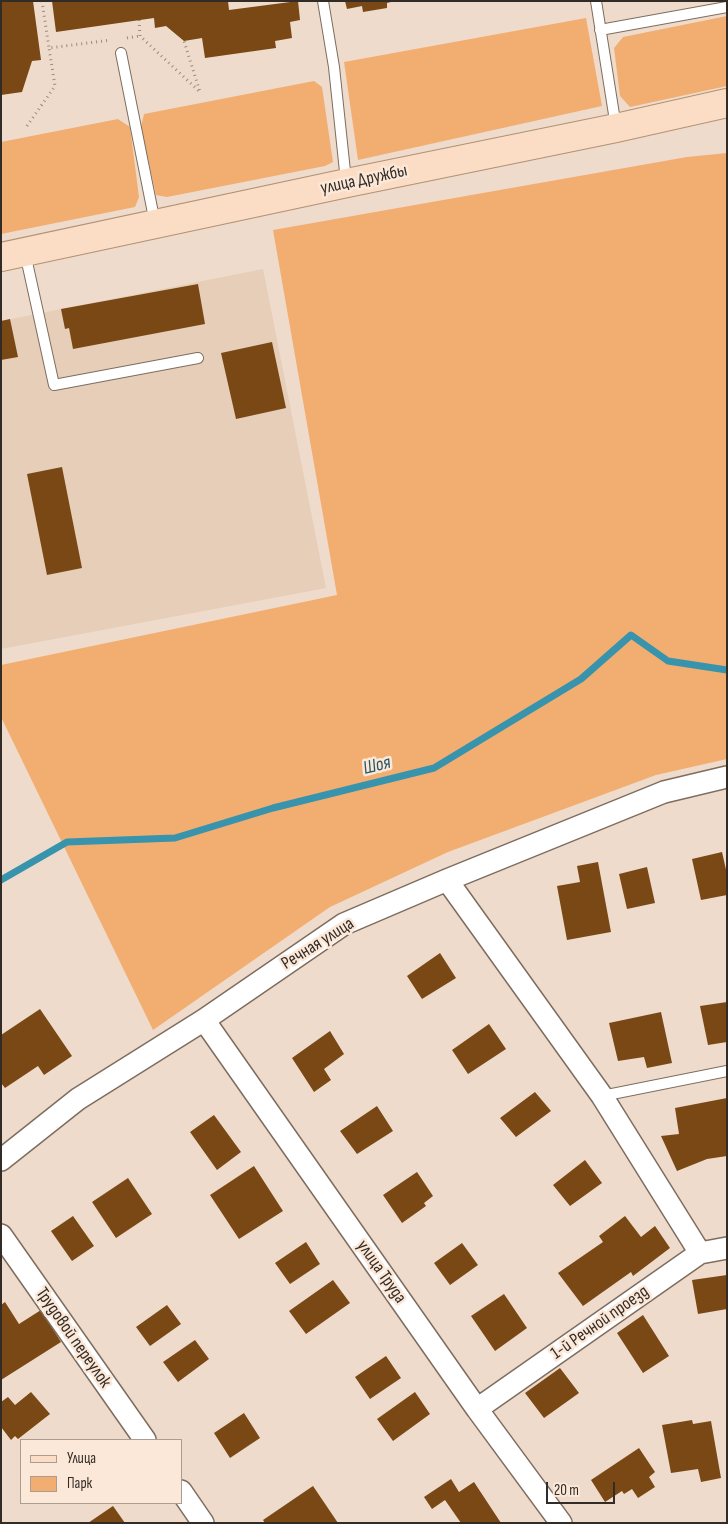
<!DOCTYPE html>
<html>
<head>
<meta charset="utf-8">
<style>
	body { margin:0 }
	#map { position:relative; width:728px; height:1524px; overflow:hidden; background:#eedbcb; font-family:"Sofia Sans Condensed",sans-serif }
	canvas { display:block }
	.frame { position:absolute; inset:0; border:2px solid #332c26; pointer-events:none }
	.legend { position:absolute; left:20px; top:1439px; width:162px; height:65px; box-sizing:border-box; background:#fbe8d8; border:1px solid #ab9d91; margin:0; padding:6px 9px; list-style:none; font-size:15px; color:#332c26 }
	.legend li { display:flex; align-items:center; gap:10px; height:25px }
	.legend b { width:25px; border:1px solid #ab9d91 }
	.scale { position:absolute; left:546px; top:1482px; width:69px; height:22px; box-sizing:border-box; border:2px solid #332c26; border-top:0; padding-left:6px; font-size:15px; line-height:18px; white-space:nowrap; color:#332c26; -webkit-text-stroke:4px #fbe8d8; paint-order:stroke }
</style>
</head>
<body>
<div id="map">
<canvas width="728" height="1524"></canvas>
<div class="frame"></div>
<ul class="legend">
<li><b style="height:6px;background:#faddc4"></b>Улица</li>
<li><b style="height:14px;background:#f2ae70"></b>Парк</li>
</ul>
<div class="scale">20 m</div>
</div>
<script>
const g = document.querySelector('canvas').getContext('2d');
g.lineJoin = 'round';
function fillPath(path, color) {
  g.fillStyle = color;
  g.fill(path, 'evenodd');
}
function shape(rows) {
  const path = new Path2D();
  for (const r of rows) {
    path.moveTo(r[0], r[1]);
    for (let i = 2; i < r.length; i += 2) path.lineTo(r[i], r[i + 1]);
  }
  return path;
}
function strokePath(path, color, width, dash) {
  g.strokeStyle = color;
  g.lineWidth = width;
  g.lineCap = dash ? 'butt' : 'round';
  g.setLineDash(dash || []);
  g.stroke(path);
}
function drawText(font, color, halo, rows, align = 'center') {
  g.font = font + ' "Sofia Sans Condensed",sans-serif';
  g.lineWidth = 5;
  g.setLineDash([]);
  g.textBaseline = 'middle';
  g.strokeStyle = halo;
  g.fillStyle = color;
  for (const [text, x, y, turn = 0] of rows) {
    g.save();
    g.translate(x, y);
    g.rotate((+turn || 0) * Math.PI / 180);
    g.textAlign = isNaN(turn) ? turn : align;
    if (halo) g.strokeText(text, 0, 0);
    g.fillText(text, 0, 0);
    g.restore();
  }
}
fillPath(shape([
	[263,269,326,588,1,649,1,321]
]), '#e6ceb9');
fillPath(shape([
	[727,16,727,86,630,107,620,96,614,48,623,37],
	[586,18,602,106,358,160,344,62],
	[314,81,322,87,333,162,325,166,167,197,156,195,141,127,144,114],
	[118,119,130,127,139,197,135,207,1,234,1,142],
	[727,153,727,759,656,775,448,852,330,907,153,1030,1,717,1,665,337,595,273,230,687,157]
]), '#f2ae70');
strokePath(shape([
	[1,880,67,842,175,838,273,808,434,768,581,679,631,635,668,661,727,670]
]), '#3893ac', 7);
fillPath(shape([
	[1,1,33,1,41,60,32,61,22,92,1,95],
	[52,1,228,1,229,10,298,1,300,20,290,22,292,38,275,41,276,48,205,58,202,38,184,41,166,26,155,28,154,18,56,32],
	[345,1,391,1,391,2,387,3,387,8,363,12,362,6,347,9],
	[198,284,205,324,73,349,69,328,65,329,61,309],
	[10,319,18,357,1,360,1,321],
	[272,342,286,408,236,419,221,353],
	[62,467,82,568,47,575,27,474],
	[722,852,727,874,727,895,701,900,692,859],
	[598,862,611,932,567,940,557,886,580,882,577,866],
	[647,867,655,903,627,909,619,874],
	[440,953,456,978,422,999,407,976],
	[727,1002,727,1042,708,1045,700,1006],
	[40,1009,72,1056,44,1075,38,1066,5,1088,1,1083,1,1035],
	[661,1012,672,1063,647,1068,644,1057,618,1061,609,1023],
	[489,1024,506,1049,468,1074,452,1050],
	[330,1031,344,1054,324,1069,331,1080,314,1092,292,1058],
	[535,1092,551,1111,516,1137,500,1118],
	[727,1098,727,1156,707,1159,677,1171,661,1136,679,1134,675,1108],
	[377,1106,393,1131,357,1154,340,1131],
	[214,1115,241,1152,217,1170,190,1132],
	[585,1160,602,1183,570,1206,553,1185],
	[254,1166,283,1211,239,1239,210,1195],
	[417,1172,433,1196,424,1203,426,1206,402,1223,383,1195],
	[128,1178,152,1214,116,1238,92,1202],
	[73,1216,94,1246,72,1261,51,1231],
	[625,1216,641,1237,655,1226,670,1248,633,1276,631,1272,583,1306,558,1273,603,1242,599,1236],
	[306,1242,320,1264,290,1284,275,1263],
	[462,1243,478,1265,450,1285,434,1263],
	[727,1275,727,1309,698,1314,692,1280],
	[333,1280,350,1303,306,1334,289,1311],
	[504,1294,527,1328,495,1351,471,1316],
	[5,1302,19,1324,41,1310,61,1342,1,1380,1,1305],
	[167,1305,181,1324,150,1346,136,1327],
	[643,1315,669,1356,643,1373,617,1333],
	[195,1340,209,1359,178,1382,163,1362],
	[386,1356,401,1378,370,1399,355,1377],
	[560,1368,579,1393,544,1418,525,1393],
	[31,1392,50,1414,18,1439,15,1436,11,1440,1,1427,1,1402,8,1397,15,1405],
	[415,1392,430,1414,393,1441,377,1419],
	[244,1413,260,1438,230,1458,214,1433],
	[692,1420,693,1424,711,1421,721,1478,701,1482,698,1469,671,1473,662,1425],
	[639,1448,655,1472,649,1477,655,1487,638,1498,632,1489,624,1494,622,1491,605,1502,591,1480],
	[451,1479,459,1492,474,1482,501,1523,461,1523,445,1500,432,1509,424,1497],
	[313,1486,338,1523,265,1523,263,1520],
	[113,1506,125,1523,88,1523]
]), '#794814');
const lane = shape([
	[323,1,334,67,346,181],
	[596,1,616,127],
	[600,30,727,7],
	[121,53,155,223],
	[25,253,54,385,198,358],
	[602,1096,727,1071]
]);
const street = shape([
	[447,880,602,1096,700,1253],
	[204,1020,477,1409,561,1523],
	[1,1160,78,1099,204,1020,344,924,447,880,664,792,727,777],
	[1,1235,145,1440],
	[477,1409,700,1253,727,1248],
	[181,1491,203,1523]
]);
const primary = shape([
	[1,257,347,183,616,128,727,103]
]);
strokePath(lane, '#7e6d5f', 12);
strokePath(street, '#7e6d5f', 24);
strokePath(primary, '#b29173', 30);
strokePath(shape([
	[42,1,49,48,111,40],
	[139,20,140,36,200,92,184,41],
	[127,38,140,36],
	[27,126,55,86,49,48]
]), '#9a8c81', 3, [1, 4]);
strokePath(lane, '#fff', 10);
strokePath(street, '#fff', 21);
strokePath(primary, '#faddc4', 28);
drawText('18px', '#332c26', '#fbe8d8', [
	["улица Дружбы",364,180,-12],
	["Речная улица",318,944,-32],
	["улица Труда",381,1272,55],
	["1-й Речной проезд",600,1323,-35],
	["Трудовой переулок",73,1338,55]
]);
drawText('italic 19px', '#255765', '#fbe8d8', [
	["Шоя",377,766,-14]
]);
</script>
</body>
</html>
